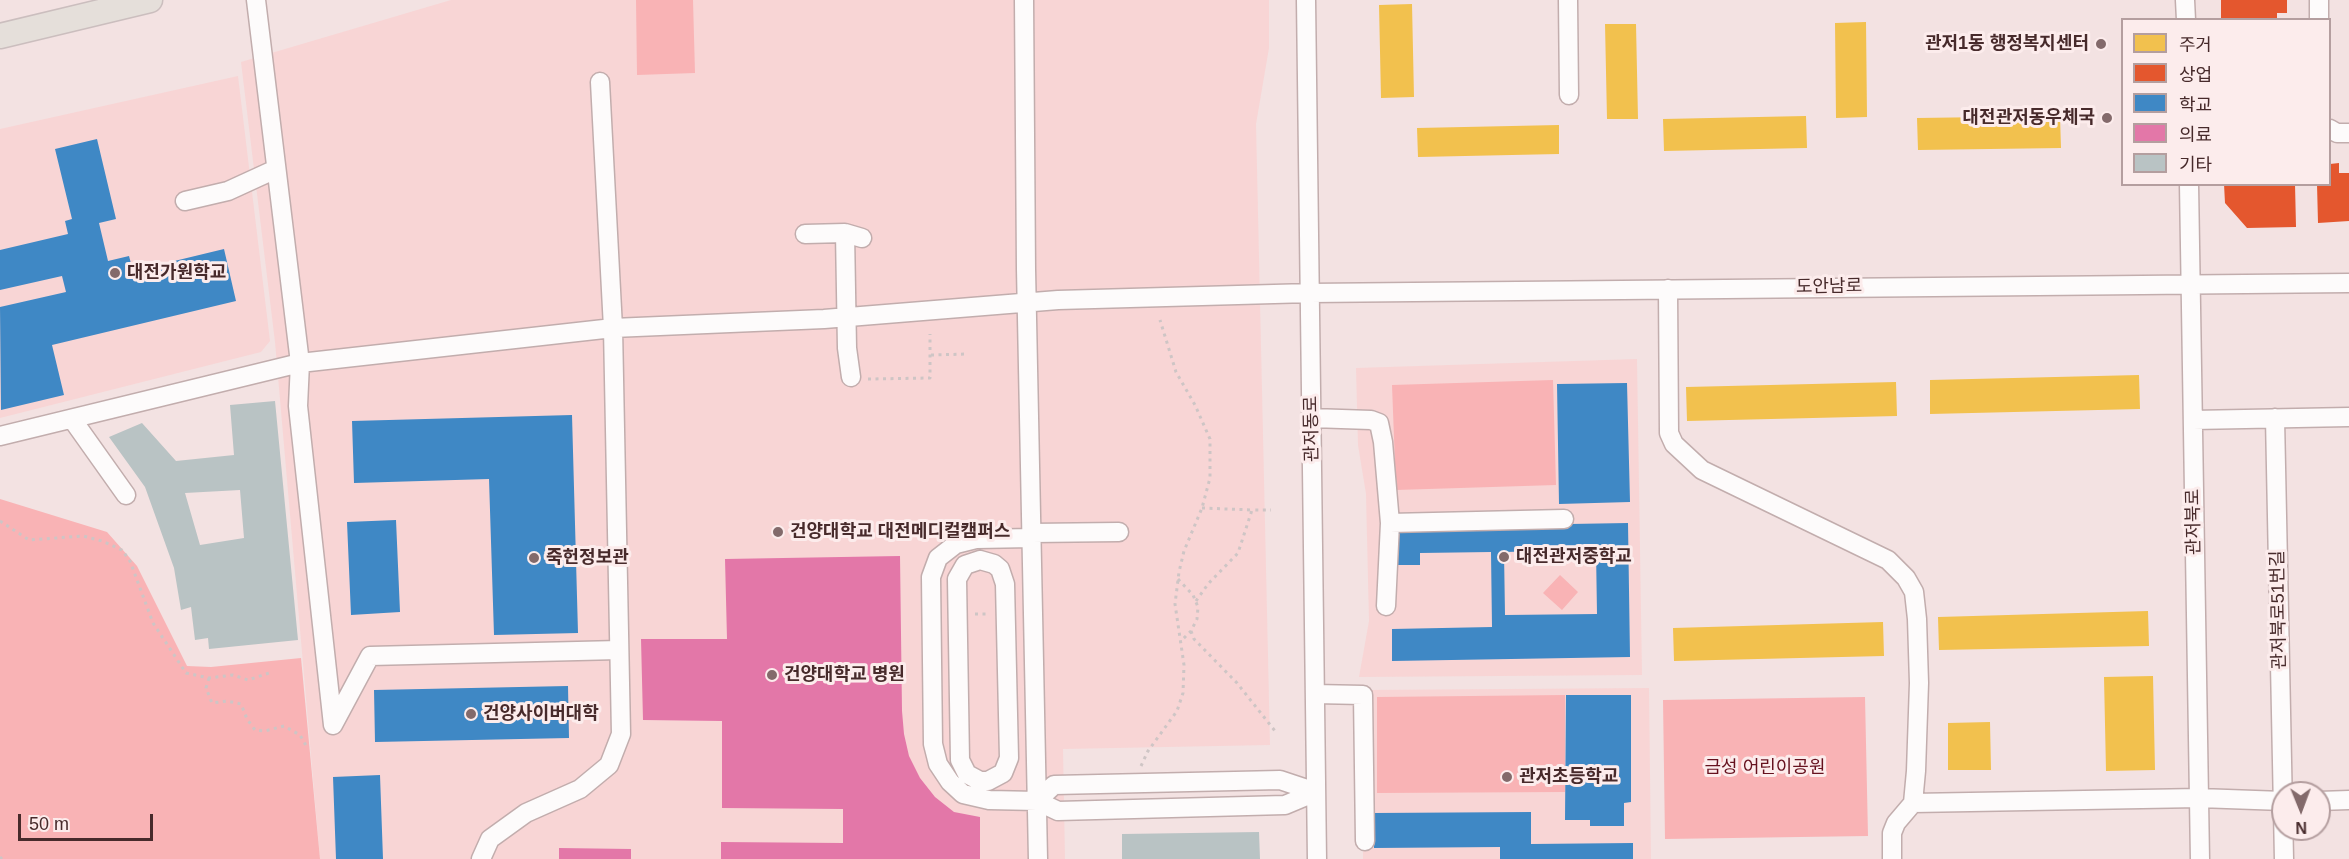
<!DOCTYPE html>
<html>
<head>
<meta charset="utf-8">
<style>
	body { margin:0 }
	#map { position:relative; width:2349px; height:859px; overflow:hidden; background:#f3e2e2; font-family:Arial,"Noto Sans KR",sans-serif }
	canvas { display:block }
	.legend { position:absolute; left:2121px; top:18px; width:210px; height:168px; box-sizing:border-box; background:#fcecec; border:2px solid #b49e9f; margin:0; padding:8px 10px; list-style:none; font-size:18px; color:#472a2b }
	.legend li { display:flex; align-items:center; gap:12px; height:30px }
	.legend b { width:30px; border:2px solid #b49e9f }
	.north { position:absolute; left:2271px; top:781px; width:60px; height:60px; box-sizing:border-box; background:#fcecec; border:2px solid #b49e9f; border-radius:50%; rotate:179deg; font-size:16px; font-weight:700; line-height:24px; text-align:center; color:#472a2b }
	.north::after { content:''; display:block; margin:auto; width:21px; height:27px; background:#836a6b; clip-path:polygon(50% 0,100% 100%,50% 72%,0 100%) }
	.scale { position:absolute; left:18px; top:814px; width:135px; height:27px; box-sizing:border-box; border:3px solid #472a2b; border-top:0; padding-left:8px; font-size:18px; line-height:21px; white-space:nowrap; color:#472a2b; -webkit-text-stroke:4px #fcecec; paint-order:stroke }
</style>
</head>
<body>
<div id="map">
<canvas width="2349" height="859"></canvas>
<ul class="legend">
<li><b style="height:16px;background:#f2c14e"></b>주거</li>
<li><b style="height:16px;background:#e4572e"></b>상업</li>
<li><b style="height:16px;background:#3f88c5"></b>학교</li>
<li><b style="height:16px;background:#e377a8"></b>의료</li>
<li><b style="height:16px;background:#b9c3c4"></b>기타</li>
</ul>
<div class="north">N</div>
<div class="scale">50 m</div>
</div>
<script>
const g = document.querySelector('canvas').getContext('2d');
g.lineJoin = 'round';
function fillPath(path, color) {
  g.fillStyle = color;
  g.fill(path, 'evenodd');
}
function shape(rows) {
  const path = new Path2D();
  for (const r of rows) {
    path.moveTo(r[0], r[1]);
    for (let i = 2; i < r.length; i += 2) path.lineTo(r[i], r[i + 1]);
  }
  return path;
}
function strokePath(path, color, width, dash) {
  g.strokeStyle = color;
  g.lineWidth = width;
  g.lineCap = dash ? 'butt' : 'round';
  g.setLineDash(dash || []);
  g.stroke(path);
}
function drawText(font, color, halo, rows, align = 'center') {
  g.font = font + ' Arial,"Noto Sans KR",sans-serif';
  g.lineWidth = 6;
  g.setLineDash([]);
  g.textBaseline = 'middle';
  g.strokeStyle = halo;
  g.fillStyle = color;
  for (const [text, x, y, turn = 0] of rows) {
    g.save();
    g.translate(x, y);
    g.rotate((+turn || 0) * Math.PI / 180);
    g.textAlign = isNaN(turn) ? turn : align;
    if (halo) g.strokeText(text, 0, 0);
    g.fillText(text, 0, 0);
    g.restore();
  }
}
fillPath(shape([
	[451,0,1269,0,1269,48,1256,124,1270,745,1063,749,1065,859,320,859,275,342,241,62],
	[238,76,270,341,261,352,0,418,0,129],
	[1637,359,1642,675,1359,677,1369,621,1366,494,1358,445,1356,368],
	[1649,688,1651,859,1363,859,1363,690]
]), '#f8d5d5');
fillPath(shape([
	[636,0,693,0,695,73,637,75],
	[1553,380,1556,485,1396,490,1392,385],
	[0,499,107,532,137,566,187,666,211,667,301,658,320,859,0,859],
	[1560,575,1578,592,1562,610,1543,593],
	[1565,695,1565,792,1377,793,1377,697],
	[1865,697,1868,836,1665,839,1663,700]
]), '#f9b3b5');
fillPath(shape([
	[1412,4,1414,97,1381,98,1379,5],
	[1866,22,1867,117,1836,118,1835,23],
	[1605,24,1636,24,1638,119,1607,119],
	[1806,116,1807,148,1664,151,1663,119],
	[2060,116,2061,148,1918,150,1917,118],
	[1559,125,1559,154,1418,157,1417,128],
	[2139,375,2140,409,1930,414,1930,380],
	[1896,382,1897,416,1687,421,1686,387],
	[2148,611,2149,646,1939,650,1938,617],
	[1883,622,1884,656,1674,661,1673,628],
	[2153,676,2155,770,2106,771,2104,677],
	[1990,722,1991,770,1948,770,1948,723]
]), '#f2c14e');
fillPath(shape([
	[2221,0,2287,0,2287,13,2277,13,2277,20,2221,20],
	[2339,163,2339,173,2349,173,2349,221,2318,223,2317,184,2330,184,2330,164],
	[2224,184,2295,184,2296,227,2247,228,2225,203]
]), '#e4572e');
fillPath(shape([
	[97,139,116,219,99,223,108,261,129,256,133,271,224,249,236,301,52,345,64,395,1,410,0,307,66,292,62,276,0,290,0,250,68,234,65,221,72,219,55,149],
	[1627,383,1630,502,1559,504,1557,384],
	[572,415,578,633,494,635,489,479,354,483,352,421],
	[396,520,400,612,351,615,347,522],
	[1628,523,1630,657,1392,661,1392,629,1492,627,1491,552,1420,553,1420,565,1395,565,1394,527],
	[1596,550,1597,614,1505,615,1504,552],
	[568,686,569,738,375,742,374,690],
	[1566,695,1631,695,1631,802,1624,803,1624,826,1590,826,1590,820,1565,820],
	[380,775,383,859,336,859,333,777],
	[1531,812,1531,844,1633,843,1633,859,1500,859,1500,847,1374,848,1374,813]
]), '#3f88c5');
fillPath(shape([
	[900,556,902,711,904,734,909,756,920,778,935,797,954,812,980,817,980,859,721,859,721,842,843,843,843,809,722,808,722,721,643,720,641,639,727,639,725,559],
	[559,848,631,849,631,859,559,859]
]), '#e377a8');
fillPath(shape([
	[275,401,298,640,209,649,208,638,195,640,191,607,181,610,174,568,145,487,109,437,142,423,176,461,234,455,230,405],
	[240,490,244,538,200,545,185,493],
	[1259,832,1260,859,1122,859,1122,834]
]), '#b9c3c4');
const minor = shape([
	[256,0,300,363,298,406,333,725],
	[1024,0,1026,269,1038,859],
	[1306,0,1317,859],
	[1568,0,1569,95],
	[2185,0,2186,20],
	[2319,0,2319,20],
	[2330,129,2337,133,2349,133],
	[2189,184,2200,859],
	[185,201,228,191,276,169],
	[845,233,847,348,851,377],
	[805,234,845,233,862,238],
	[1668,289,1669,433,1674,444,1702,470,1888,560,1906,578,1914,592,1917,619,1919,683,1916,771,1913,803,1896,823,1892,833,1892,859],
	[1312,418,1371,420,1379,423,1383,442,1390,523,1564,519],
	[2275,418,2284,859],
	[72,419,126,495],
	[2193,420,2349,417],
	[0,436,300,363,613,328,824,319,1058,300,1310,293,2349,283],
	[1032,533,1119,532],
	[1032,538,976,539,956,544,938,558,931,577,933,744,938,764,950,782,963,794,989,800,1037,801,1058,811,1285,805,1316,792],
	[980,560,994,564,1000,569,1005,584,1009,758,1003,773,988,781,980,781,967,774,960,760,957,579,965,565,980,560],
	[1386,606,1390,523],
	[1315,694,1363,695,1365,841],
	[333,725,370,656,619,650],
	[1037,801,1054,785,1280,780,1316,792],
	[2319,801,2349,800],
	[1913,803,2199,798,2283,801],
	[481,859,490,839,526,813,580,789,609,765,621,734,613,328,600,82]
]);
const major = shape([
	[0,36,150,0]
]);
strokePath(minor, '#c2adad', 21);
strokePath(major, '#cbbebe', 27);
strokePath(shape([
	[931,355,968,354],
	[868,379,930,378,930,334],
	[1202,508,1252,510],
	[0,521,29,540,83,536,102,541,122,550,130,561,153,623,186,673,209,678,233,675,248,680,269,673],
	[1178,579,1193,595,1198,607,1197,619,1191,631,1181,641],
	[1196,601,1208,584,1238,553,1252,510,1271,510],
	[975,614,989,614],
	[1191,631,1194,639,1237,683,1275,731],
	[209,678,206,688,212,703,227,701,241,704,247,719,255,730,265,731,284,726,300,735,308,749],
	[1141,766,1148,751,1177,711,1183,693,1184,665,1175,604,1179,572,1184,551,1202,508,1210,478,1210,439,1195,405,1176,372,1160,320],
	[0,857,2,859]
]), '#cec5c5', 3, [3, 4.5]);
strokePath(minor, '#fdfbfb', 18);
strokePath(major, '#e5dfda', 24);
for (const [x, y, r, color] of [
	[2101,44,6,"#836a6b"],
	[2107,118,6,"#836a6b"],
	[115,273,6,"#836a6b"],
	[778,532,6,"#836a6b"],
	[1504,557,6,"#836a6b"],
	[534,558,6,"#836a6b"],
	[772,675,6,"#836a6b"],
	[471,714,6,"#836a6b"],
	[1507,777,6,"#836a6b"]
]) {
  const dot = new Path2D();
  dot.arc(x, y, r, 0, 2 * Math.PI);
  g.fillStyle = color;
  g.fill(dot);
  strokePath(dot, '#fcecec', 2);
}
drawText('bold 18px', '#472a2b', '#fcecec', [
	["관저1동 행정복지센터",2089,44,"right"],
	["대전관저동우체국",2095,118,"right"],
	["대전가원학교",127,273],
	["건양대학교 대전메디컬캠퍼스",790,532],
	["대전관저중학교",1516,557],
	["죽헌정보관",546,558],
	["건양대학교 병원",784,675],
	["건양사이버대학",483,714],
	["관저초등학교",1519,777]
], 'left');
drawText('18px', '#472a2b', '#fcecec', [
	["도안남로",1829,287,-1],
	["관저동로",1312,429,-91],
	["관저북로",2194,522,-91],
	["관저북로51번길",2279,610,-91]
]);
drawText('18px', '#66111e', '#fcecec', [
	["금성 어린이공원",1765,768]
]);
</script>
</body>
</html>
